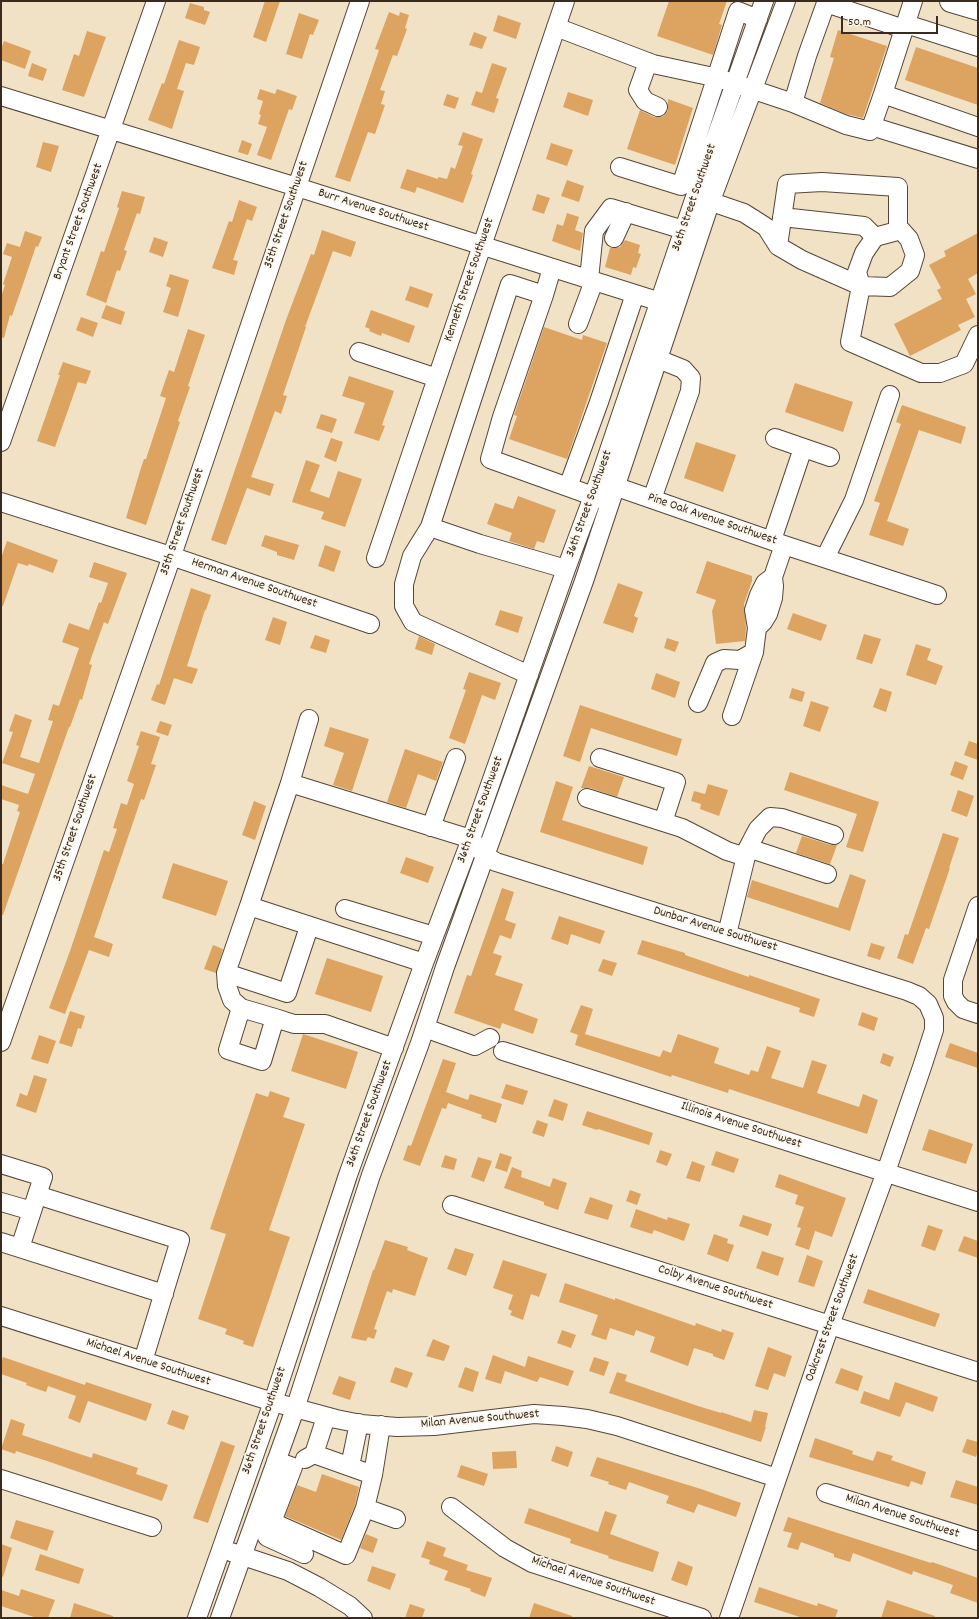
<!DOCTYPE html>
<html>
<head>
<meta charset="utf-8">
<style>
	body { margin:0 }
	#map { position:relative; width:979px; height:1619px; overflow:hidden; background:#f2e2c5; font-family:Dekko,sans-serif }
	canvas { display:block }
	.frame { position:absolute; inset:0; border:2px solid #3b2a1e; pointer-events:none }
	.scale { position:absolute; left:841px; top:16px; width:97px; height:18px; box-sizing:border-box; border:2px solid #3b2a1e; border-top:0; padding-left:5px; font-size:12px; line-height:14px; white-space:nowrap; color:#3b2a1e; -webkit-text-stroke:3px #fbf7ec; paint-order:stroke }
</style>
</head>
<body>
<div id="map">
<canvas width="979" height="1619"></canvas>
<div class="frame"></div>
<div class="scale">50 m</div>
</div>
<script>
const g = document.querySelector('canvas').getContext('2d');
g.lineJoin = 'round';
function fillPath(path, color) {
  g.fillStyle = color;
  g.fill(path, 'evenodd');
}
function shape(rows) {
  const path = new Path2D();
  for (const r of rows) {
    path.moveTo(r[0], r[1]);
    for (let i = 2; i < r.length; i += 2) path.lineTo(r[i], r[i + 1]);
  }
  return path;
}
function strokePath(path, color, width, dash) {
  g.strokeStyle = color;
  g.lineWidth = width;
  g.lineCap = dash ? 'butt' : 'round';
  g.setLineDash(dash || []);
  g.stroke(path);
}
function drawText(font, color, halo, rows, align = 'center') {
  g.font = font + ' Dekko,sans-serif';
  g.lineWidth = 3.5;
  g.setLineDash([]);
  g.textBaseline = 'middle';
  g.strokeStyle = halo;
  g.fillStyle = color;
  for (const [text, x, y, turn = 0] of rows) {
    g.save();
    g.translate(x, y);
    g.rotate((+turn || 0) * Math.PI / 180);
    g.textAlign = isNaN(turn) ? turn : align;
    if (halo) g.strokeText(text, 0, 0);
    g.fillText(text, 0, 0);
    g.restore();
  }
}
fillPath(shape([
	[265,1,280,1,266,42,253,37],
	[669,1,727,1,719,24,722,25,713,55,657,36],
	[190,3,204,7,204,10,210,12,205,25,185,18],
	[389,12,399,16,400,12,409,15,405,28,407,29,397,56,393,55,380,90,385,91,381,104,385,105,375,134,368,132,350,182,335,177,379,50,375,49],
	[299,13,319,20,313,35,310,34,302,59,286,54],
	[498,15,521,23,516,39,493,31],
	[838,30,887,46,863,118,846,114,820,103,834,58,830,57],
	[87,31,106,37,84,97,62,90,74,54,79,56],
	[474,32,487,37,482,49,469,45],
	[179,40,200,47,194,65,186,63,177,89,184,91,172,129,148,120,162,83,164,84],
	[4,41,31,51,25,69,1,60,1,49],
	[916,47,978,68,978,105,905,80],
	[32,63,47,69,43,81,28,76],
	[492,63,507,68,496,98,499,99,494,113,471,105,476,91,482,93],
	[260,89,275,94,277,89,297,96,292,110,289,109,271,160,257,155,267,127,258,124,261,115,259,114,263,101,257,99],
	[568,92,593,100,588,116,563,107],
	[447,94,459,98,455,109,443,105],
	[668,99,693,108,675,165,627,149,640,110,654,117,662,117,668,111],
	[463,132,483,139,471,174,473,175,463,203,417,187,415,193,400,188,407,169,438,179,438,177,447,179,451,167,455,169,463,146,458,145],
	[242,140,252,144,248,155,238,152],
	[43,142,59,146,51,172,36,167],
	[551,143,573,150,567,166,546,159],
	[567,180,584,186,579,202,561,196],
	[122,191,145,197,140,214,137,213,124,250,127,251,120,271,117,270,106,303,86,295,101,251,104,252,119,208,117,207],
	[537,194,550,198,544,214,532,210],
	[239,200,257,207,252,221,247,219,233,260,238,261,234,275,212,268,229,221,232,222],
	[567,213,579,217,575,230,583,233,580,251,552,241,557,224,563,226],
	[322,230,356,242,351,257,333,251,305,327,306,327,283,395,287,396,281,414,275,411,251,477,274,484,270,496,247,488,226,545,211,540,286,320,311,254,314,255],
	[25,231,42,237,38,247,36,246,21,290,12,316,10,315,4,338,1,337,1,297,5,285,3,284,12,257,3,254,7,243,20,247],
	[978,233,978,273,968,279,976,294,966,299,975,317,958,325,961,330,910,356,894,324,942,299,937,290,941,288,929,265,946,256,944,251],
	[154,237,168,242,163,257,149,252],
	[625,240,640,245,638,253,641,254,636,268,633,267,631,275,605,267,610,248,615,248,620,247],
	[170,274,189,280,178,317,163,312,171,288,166,286],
	[410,286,433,294,428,308,405,300],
	[106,305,125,312,121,325,101,318],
	[371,310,415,326,409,343,382,333,381,336,369,331,370,329,365,327],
	[81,317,98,323,93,337,76,330],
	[544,327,582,340,583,335,607,343,567,459,509,439,517,416,514,415],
	[188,329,205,335,188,386,190,387,178,421,180,422,146,525,126,518,140,471,144,459,146,459,166,398,160,396,169,370,174,372],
	[63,362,91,371,86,384,78,382,55,447,37,441,60,375,58,375],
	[349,376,394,391,382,425,385,426,379,441,354,433,365,403,342,396],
	[795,383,853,402,843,432,785,412],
	[902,405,966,427,961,444,919,430,887,521,909,529,903,546,869,535,880,503,874,501,901,424,896,422],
	[321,414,337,419,332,433,316,428],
	[331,438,343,442,336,462,324,457],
	[696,442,736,455,723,492,684,478],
	[306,460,320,465,310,491,329,498,338,471,362,479,345,527,321,519,324,512,292,502],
	[518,496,556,510,544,543,537,541,534,549,509,541,512,533,487,524,495,503,513,509],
	[265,535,299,545,294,560,277,555,277,552,261,546],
	[7,541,58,560,53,573,29,564,28,566,18,563,3,606,1,606,1,558],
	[325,545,341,551,334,572,318,566],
	[707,561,752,576,752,581,744,604,746,628,745,641,716,644,712,611,716,600,696,593],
	[94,562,127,573,108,624,104,622,89,664,92,665,82,700,80,699,70,727,69,727,11,892,3,915,1,915,1,864,3,864,20,812,17,811,19,805,1,799,1,785,28,794,35,774,2,763,13,732,9,731,15,714,32,720,20,757,39,763,53,721,48,720,53,704,59,706,79,648,62,642,69,623,89,630,99,602,101,603,108,583,89,577],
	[618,583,643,592,634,616,638,618,633,633,603,623],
	[191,588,211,595,206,610,205,610,187,666,198,669,192,684,174,678,165,705,151,700,157,684,159,685],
	[500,610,523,617,518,633,495,625],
	[793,613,827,625,821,641,787,629],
	[273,617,287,622,280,645,265,640],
	[864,634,881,639,872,664,856,659],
	[315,635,330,640,326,653,310,648],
	[419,636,435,644,432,655,415,649],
	[667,638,679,642,675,652,664,648],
	[916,644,931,649,927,660,943,666,936,685,906,675],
	[469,672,501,683,495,700,482,695,465,744,449,738,466,690,463,689],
	[656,673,680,682,675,698,651,689],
	[792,688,805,692,802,702,789,698],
	[880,688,892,692,886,712,873,707],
	[811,701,829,707,820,732,803,726],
	[580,705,682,739,677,756,591,728,580,762,563,756],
	[160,721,172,725,168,736,156,732],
	[330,727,369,739,352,791,333,785,344,753,324,746],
	[141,731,160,737,151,764,156,765,144,800,141,799,94,937,113,944,109,957,89,950,65,1014,49,1008,70,951,104,850,109,852,117,829,113,828,121,803,127,805,134,784,127,781,139,746,136,745],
	[969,741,978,744,978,760,964,755],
	[405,749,443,762,436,781,418,774,406,808,387,802],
	[955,761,968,766,963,780,950,775],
	[589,766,624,777,617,797,590,788,581,788],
	[790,772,879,802,863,852,846,847,857,814,784,790],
	[556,781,573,787,562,820,648,847,643,865,540,832],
	[708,784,728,790,719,816,700,809,701,804,691,801,694,791,705,794],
	[958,790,974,796,967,817,951,811],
	[254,801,266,806,255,840,242,835],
	[943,833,959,838,949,868,950,868,929,929,926,928,913,964,897,958,905,934,908,935],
	[802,836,831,845,837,845,830,864,796,853],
	[406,857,434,867,428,883,400,873],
	[173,863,228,881,216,916,162,898],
	[850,874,866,880,850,931,747,897,752,880,838,908],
	[502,888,514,892,505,920,516,924,511,939,500,935,493,953,502,956,495,975,523,984,514,1010,538,1019,533,1034,502,1023,500,1029,454,1013,467,975,471,976],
	[559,916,605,931,600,944,571,934,568,945,551,939],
	[642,940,685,953,685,955,720,967,749,977,749,975,820,999,814,1017,799,1012,800,1008,637,954],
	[871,943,885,947,880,960,867,956],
	[213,945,223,949,216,973,204,969],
	[327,958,383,976,371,1012,315,994],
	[603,959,617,963,612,976,598,971],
	[581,1005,593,1009,585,1034,660,1057,663,1050,671,1053,678,1034,719,1048,714,1063,749,1075,751,1070,758,1072,767,1046,781,1051,771,1078,803,1088,812,1060,827,1065,817,1093,859,1107,863,1094,878,1100,867,1134,729,1089,728,1093,672,1075,671,1077,575,1045,578,1035,570,1032],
	[70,1011,85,1016,81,1029,78,1028,72,1047,59,1043],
	[862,1012,878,1018,874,1031,858,1025],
	[303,1034,358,1052,346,1089,291,1071],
	[39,1035,56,1041,48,1064,31,1059],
	[950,1043,978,1053,978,1068,945,1057],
	[883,1053,894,1057,890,1067,880,1063],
	[443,1059,456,1063,446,1092,468,1100,470,1094,502,1104,496,1123,481,1118,482,1115,448,1103,446,1109,442,1108,420,1166,403,1160,408,1145,411,1146],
	[34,1075,47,1079,36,1113,16,1106,20,1093,27,1096],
	[506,1084,528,1091,523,1105,501,1098],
	[270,1091,290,1098,283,1117,305,1124,269,1230,290,1237,253,1347,243,1344,244,1341,225,1334,227,1329,198,1319,226,1234,210,1229,256,1093,268,1097],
	[554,1099,568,1104,563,1121,548,1116],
	[587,1111,653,1133,649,1145,598,1129,597,1130,582,1125],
	[537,1120,548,1124,544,1137,532,1133],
	[929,1129,973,1144,966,1164,922,1150],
	[660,1150,672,1154,667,1166,656,1162],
	[716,1151,739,1159,734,1173,711,1165],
	[500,1153,512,1157,507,1172,495,1168],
	[445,1155,457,1159,454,1170,441,1167],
	[478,1157,492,1161,484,1182,471,1177],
	[692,1161,705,1166,700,1182,686,1178],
	[512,1167,522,1171,521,1177,550,1187,553,1178,567,1183,558,1210,544,1205,544,1202,504,1188],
	[779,1174,846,1198,832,1237,815,1231,809,1250,795,1245,801,1228,797,1227,804,1207,795,1204,798,1195,775,1187],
	[630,1190,641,1194,637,1205,626,1201],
	[590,1197,613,1205,608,1220,584,1213],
	[636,1209,667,1220,668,1217,690,1224,684,1241,654,1230,652,1234,630,1227],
	[743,1215,772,1224,768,1236,739,1226],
	[928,1225,943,1230,935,1251,921,1246],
	[714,1234,728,1239,727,1243,734,1245,728,1262,707,1254],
	[964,1236,978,1241,978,1258,958,1251],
	[385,1240,408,1247,407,1250,428,1258,422,1275,415,1296,393,1289,392,1293,387,1291,374,1329,377,1330,374,1339,368,1337,366,1341,351,1338,373,1270,374,1270],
	[455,1248,474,1254,466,1276,447,1269],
	[762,1251,784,1258,778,1276,756,1268],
	[807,1255,823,1261,814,1287,798,1282],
	[503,1260,547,1274,539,1297,531,1294,523,1320,510,1315,512,1311,508,1309,513,1295,493,1288],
	[565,1283,615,1300,615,1298,695,1326,696,1323,721,1332,722,1329,734,1333,724,1360,713,1356,713,1354,694,1348,688,1366,650,1352,655,1337,636,1330,634,1336,610,1328,606,1340,591,1335,598,1315,559,1302],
	[868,1289,940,1314,935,1327,863,1303],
	[562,1330,576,1335,571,1348,557,1343],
	[433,1339,450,1346,444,1361,426,1356],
	[768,1347,792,1356,785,1377,774,1373,768,1390,755,1386],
	[493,1355,525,1367,528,1356,574,1371,568,1386,540,1377,537,1382,505,1371,501,1384,485,1379],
	[3,1357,85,1385,86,1382,152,1404,146,1421,88,1401,80,1423,68,1418,76,1396,48,1386,46,1392,26,1385,27,1383,1,1374,1,1363],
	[594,1357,609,1362,604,1376,589,1371],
	[395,1367,413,1373,407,1388,390,1382],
	[465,1367,479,1372,473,1392,458,1387],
	[841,1368,863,1376,858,1391,835,1383],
	[617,1372,627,1375,625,1381,698,1406,721,1413,721,1412,751,1422,754,1410,768,1413,765,1427,766,1427,761,1442,609,1393],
	[339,1376,356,1382,350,1400,332,1394],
	[895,1382,938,1397,933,1412,906,1402,900,1417,860,1403,864,1391,889,1400],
	[172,1410,189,1416,184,1430,167,1424],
	[11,1419,25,1424,22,1435,92,1458,93,1453,138,1468,136,1474,168,1485,162,1501,50,1462,16,1451,15,1454,1,1449],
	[815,1438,853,1451,852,1454,873,1461,877,1451,893,1456,891,1460,926,1472,922,1485,911,1481,909,1487,809,1457],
	[967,1439,978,1442,978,1451,976,1457,962,1452],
	[221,1441,235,1446,208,1523,193,1518],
	[556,1446,573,1452,568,1467,551,1461],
	[516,1451,517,1468,493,1469,492,1452],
	[597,1457,701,1489,741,1503,736,1517,698,1504,694,1513,666,1503,669,1496,629,1482,626,1490,608,1484,609,1482,590,1476],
	[461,1465,488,1474,484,1486,457,1477],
	[322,1474,359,1487,355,1505,341,1540,285,1516,297,1485,316,1492],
	[956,1480,978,1487,978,1505,950,1497],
	[529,1508,598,1532,605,1511,617,1515,610,1534,659,1552,653,1572,608,1558,609,1556,570,1543,571,1539,524,1523],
	[788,1517,931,1563,932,1562,978,1578,978,1603,950,1593,953,1585,913,1571,912,1575,853,1553,850,1562,834,1557,834,1554,801,1542,798,1550,787,1547,792,1533,783,1531],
	[16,1520,54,1531,47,1551,10,1538],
	[366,1534,378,1539,373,1553,360,1548],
	[427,1541,446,1548,443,1556,468,1565,466,1570,492,1578,485,1597,470,1591,471,1589,444,1580,448,1571,429,1564,430,1560,421,1557],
	[1,1544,12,1548,3,1577,1,1576],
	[40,1554,84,1569,79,1584,35,1570],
	[678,1561,693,1567,687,1586,671,1580],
	[372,1566,396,1574,390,1590,367,1581],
	[759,1587,817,1606,818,1603,838,1610,835,1618,803,1618,754,1602],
	[21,1589,55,1600,48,1618,37,1618,1,1606,1,1590,19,1596],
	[887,1600,935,1616,934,1618,881,1618],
	[74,1603,113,1616,113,1618,70,1618],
	[534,1603,572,1616,572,1618,529,1618],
	[410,1604,425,1609,422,1618,405,1618]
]), '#dda360');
const minor = shape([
	[906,24,978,47],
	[556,27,653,64,718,78,793,103,807,56,826,3,904,29,883,94,870,131,846,125,793,103],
	[904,29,913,1],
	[648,62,638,90,645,101,658,107],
	[883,94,978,127],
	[1,96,297,187,670,305],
	[871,126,978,159],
	[620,167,681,186,738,11,758,19],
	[700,198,744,213,766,227,778,246,802,260,861,286,850,342,921,373,940,373,964,364,978,335],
	[782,217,864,226,875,237],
	[614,238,626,212],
	[778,246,787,184,822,182,898,187,898,227,901,230,909,239,915,255,910,271,890,287,861,286,857,272,864,253,875,237,901,230],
	[552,268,544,295,510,284,430,527,480,544,566,569],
	[589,279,594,231,611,208,684,230],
	[544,295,502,417,490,459,604,500],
	[578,324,594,281],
	[359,352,437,378],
	[775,438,830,457],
	[1,442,156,1],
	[605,485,617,487,784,545,937,595],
	[568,487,599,402,635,294],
	[652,499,690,391,691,378,683,369,658,359],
	[1,502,171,556,370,624],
	[430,527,412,556,404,584,404,606,413,622,529,675],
	[772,540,803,448],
	[376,558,565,1],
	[825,558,854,500,890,395],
	[773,577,765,583,759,595,754,610,757,628,763,622,768,614,773,598,774,586,773,577,784,545],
	[698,703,715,663,724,659,740,660,754,652],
	[732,716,754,652,757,628],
	[309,719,290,783,471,839,485,856,496,862,907,991,919,996,928,1004,934,1018,934,1030,922,1067,886,1172,830,1325,729,1618],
	[600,758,676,782,663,822],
	[587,798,682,828,727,851,746,857],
	[431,827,456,758],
	[748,848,827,874],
	[249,906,290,783],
	[978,906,953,980,953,996,956,1002,963,1009,978,1014],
	[345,909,434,936],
	[309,927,287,993,226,973,249,906,424,963],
	[727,934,748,848,758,829,770,817,782,818,834,835],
	[226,973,227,986,232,1000,241,1008],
	[275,1018,262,1061,228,1050,241,1008,275,1018,294,1024,325,1024,394,1048],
	[425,1028,475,1046,490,1038],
	[1,1042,166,573,360,1],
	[503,1051,978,1202],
	[1,1164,43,1177,37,1195],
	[1,1202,32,1211,20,1248],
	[452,1205,978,1372],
	[32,1211,37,1195,180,1240,143,1361],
	[1,1242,164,1294],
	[1,1316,273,1402,336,1419,361,1424,397,1427,434,1426,534,1414,563,1416,587,1419,617,1426,777,1478],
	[314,1454,373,1475,381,1425],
	[305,1459,314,1454,326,1417],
	[350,1466,359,1423],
	[1,1479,152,1527],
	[826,1493,978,1541],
	[451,1507,505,1548,532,1563,702,1618],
	[365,1508,396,1519],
	[261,1518,272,1522,293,1467,276,1461],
	[231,1552,288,1571,319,1587,350,1606,363,1618],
	[304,1554,267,1537,272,1522,346,1555,365,1508,373,1475],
	[197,1618,273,1402,348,1175,424,963,471,839,566,569,598,483,697,191,764,1],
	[220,1618,295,1409,371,1175,420,1043,445,967,584,581,710,203,786,1]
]);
const major = shape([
	[951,1,978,9]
]);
strokePath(minor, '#564637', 20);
strokePath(major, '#564637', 24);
strokePath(minor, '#fff', 18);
strokePath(major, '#fff', 22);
drawText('13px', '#3b2a1e', '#fbf7ec', [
	["36th Street Southwest",695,198,-71],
	["Burr Avenue Southwest",373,211,18],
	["35th Street Southwest",287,215,-71],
	["Bryant Street Southwest",79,222,-70],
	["Kenneth Street Southwest",470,280,-71],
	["36th Street Southwest",590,504,-70],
	["Pine Oak Avenue Southwest",712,520,19],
	["35th Street Southwest",183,522,-71],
	["Herman Avenue Southwest",254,584,19],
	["36th Street Southwest",481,810,-70],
	["35th Street Southwest",76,828,-71],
	["Dunbar Avenue Southwest",715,930,17],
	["36th Street Southwest",370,1114,-70],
	["Illinois Avenue Southwest",741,1126,18],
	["Colby Avenue Southwest",715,1288,18],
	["Oakcrest Street Southwest",833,1318,-70],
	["Michael Avenue Southwest",148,1363,18],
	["Milan Avenue Southwest",480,1420,-5],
	["36th Street Southwest",265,1421,-71],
	["Milan Avenue Southwest",902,1517,18],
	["Michael Avenue Southwest",593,1582,19]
]);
</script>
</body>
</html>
